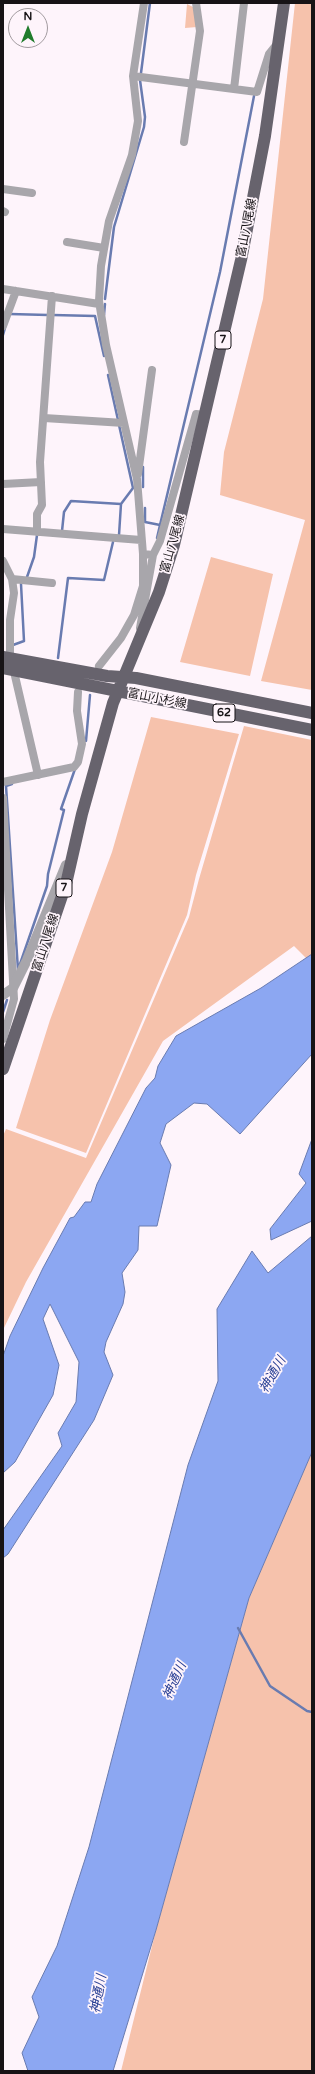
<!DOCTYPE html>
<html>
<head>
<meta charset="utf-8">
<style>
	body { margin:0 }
	#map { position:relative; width:315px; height:2074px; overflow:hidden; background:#fef4fb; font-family:"Varela Round",sans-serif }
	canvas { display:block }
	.frame { position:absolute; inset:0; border:4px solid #171316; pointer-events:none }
	.north { position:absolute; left:8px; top:8px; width:40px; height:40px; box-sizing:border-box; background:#fef4fb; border:1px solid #a29a9f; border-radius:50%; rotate:0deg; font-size:11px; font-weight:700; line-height:16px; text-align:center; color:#171316 }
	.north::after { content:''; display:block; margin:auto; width:14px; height:18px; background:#207c2c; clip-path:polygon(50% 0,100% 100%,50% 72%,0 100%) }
</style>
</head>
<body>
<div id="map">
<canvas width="315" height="2074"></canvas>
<div class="frame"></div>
<div class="north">N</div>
</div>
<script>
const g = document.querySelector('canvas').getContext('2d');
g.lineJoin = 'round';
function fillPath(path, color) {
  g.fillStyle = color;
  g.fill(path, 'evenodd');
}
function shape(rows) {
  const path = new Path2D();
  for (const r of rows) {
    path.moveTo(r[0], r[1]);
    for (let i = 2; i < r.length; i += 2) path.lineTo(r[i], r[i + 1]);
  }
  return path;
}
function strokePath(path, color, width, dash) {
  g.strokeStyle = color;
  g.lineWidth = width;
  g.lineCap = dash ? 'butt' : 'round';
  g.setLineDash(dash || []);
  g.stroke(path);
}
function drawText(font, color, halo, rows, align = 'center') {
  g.font = font + ' "Varela Round","Noto Sans JP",sans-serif';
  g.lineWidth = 3.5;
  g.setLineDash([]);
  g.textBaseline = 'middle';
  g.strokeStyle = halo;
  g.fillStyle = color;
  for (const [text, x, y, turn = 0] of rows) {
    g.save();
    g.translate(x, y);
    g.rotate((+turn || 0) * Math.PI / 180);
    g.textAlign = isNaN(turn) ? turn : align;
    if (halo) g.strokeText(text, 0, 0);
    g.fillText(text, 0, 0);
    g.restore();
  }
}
fillPath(shape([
	[295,3,312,3,312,690,261,681,305,520,220,495,224,452,263,299],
	[187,4,193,7,197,27,185,28],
	[211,557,273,574,250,676,180,662],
	[151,717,239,734,196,875,187,915,86,1153,16,1128,50,1020,112,852],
	[244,726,312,740,312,964,294,946,163,1041,26,1282,3,1330,3,1136,6,1129,86,1158,189,917,199,879],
	[312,1452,312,2071,121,2071,156,1930,249,1598]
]), '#f6c2ac');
const water = shape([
	[312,954,312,1054,240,1134,207,1104,194,1103,166,1124,160,1143,171,1165,157,1226,139,1226,138,1250,122,1273,125,1292,123,1304,106,1342,104,1352,113,1375,94,1420,8,1554,3,1558,3,1530,62,1446,58,1433,76,1402,79,1362,50,1304,43,1319,59,1365,53,1395,15,1462,3,1473,3,1356,10,1336,43,1268,70,1218,74,1217,85,1202,91,1202,97,1184,146,1088,155,1078,158,1066,176,1036,261,988,312,954],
	[312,1139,312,1221,271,1240,270,1229,306,1183,299,1174,312,1139],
	[312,1236,312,1452,249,1598,156,1930,113,2071,28,2071,22,2053,39,2017,32,1997,57,1946,89,1847,188,1465,218,1381,217,1309,252,1251,268,1273,312,1236]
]);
fillPath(water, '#8ca7f2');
strokePath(water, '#697bb0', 1);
strokePath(shape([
	[141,73,150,3],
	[105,299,114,227,144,127,145,117,140,80],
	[10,314,48,315],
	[53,315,95,316],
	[104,315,105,304],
	[95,316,104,356],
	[3,335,5,328],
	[108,375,118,420],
	[143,487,143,467],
	[145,508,145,522,160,525,157,538],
	[160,525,220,272,254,96],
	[62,531,64,512,71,501,121,504],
	[119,535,121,504,133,488,119,425],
	[27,577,34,557,37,535],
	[13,645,24,641,21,584],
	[58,658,68,578,104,580,113,542],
	[86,741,90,695],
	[12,784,6,786,18,970],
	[20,964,47,886,48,874,64,810,61,809,75,769],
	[3,1012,7,1000],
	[238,1628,270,1686,307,1711,312,1712]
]), '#697bb0', 2.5);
strokePath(shape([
	[144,3,133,76,138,121,132,155,109,221,101,266,99,301,106,345,137,479,143,554,153,555],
	[133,76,257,92,269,54,277,44],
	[234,89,244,3],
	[184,142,200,31,196,3],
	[3,189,32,193],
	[3,211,5,212],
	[67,242,104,248],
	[3,289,99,304],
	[3,326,16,291],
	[44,418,124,423],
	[138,474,152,370],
	[3,484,41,482],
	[3,529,141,540],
	[37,532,37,514,42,505,40,462,52,296],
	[3,561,12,579,14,593,10,620,10,654],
	[12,579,52,583],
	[140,628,153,555,160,541,196,414,206,415],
	[99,666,121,638,134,615,143,586,143,554],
	[15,676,38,775],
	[3,782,74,767,78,762,82,744,77,711,78,692],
	[3,798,14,999,3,1039]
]), '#a8a6ab', 8);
strokePath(shape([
	[3,995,13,988,27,960,66,865]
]), '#a8a6ab', 10);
strokePath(shape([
	[3,657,107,676,136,678,312,713],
	[3,668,312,730],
	[3,1069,66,884,82,814,113,703,159,592,174,545,241,260,265,136,284,3]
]), '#67636d', 12);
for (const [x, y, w] of [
	[223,340,16],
	[224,713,22],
	[64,888,16]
]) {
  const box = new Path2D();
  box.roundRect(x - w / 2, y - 9, w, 18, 3);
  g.fillStyle = '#fef4fb';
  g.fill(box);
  strokePath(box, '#171316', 1);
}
drawText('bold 11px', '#171316', null, [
	["7",223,340],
	["62",224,713],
	["7",64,888]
]);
drawText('12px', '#171316', '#fef4fb', [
	["富山八尾線",247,228,-79],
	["富山八尾線",173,544,-74],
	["富山小杉線",157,699,11],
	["富山八尾線",46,943,-72]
]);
drawText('italic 13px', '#2a4095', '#fef4fb', [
	["神通川",273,1375,-60],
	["神通川",175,1681,-66],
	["神通川",99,1994,-80]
]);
</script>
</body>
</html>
